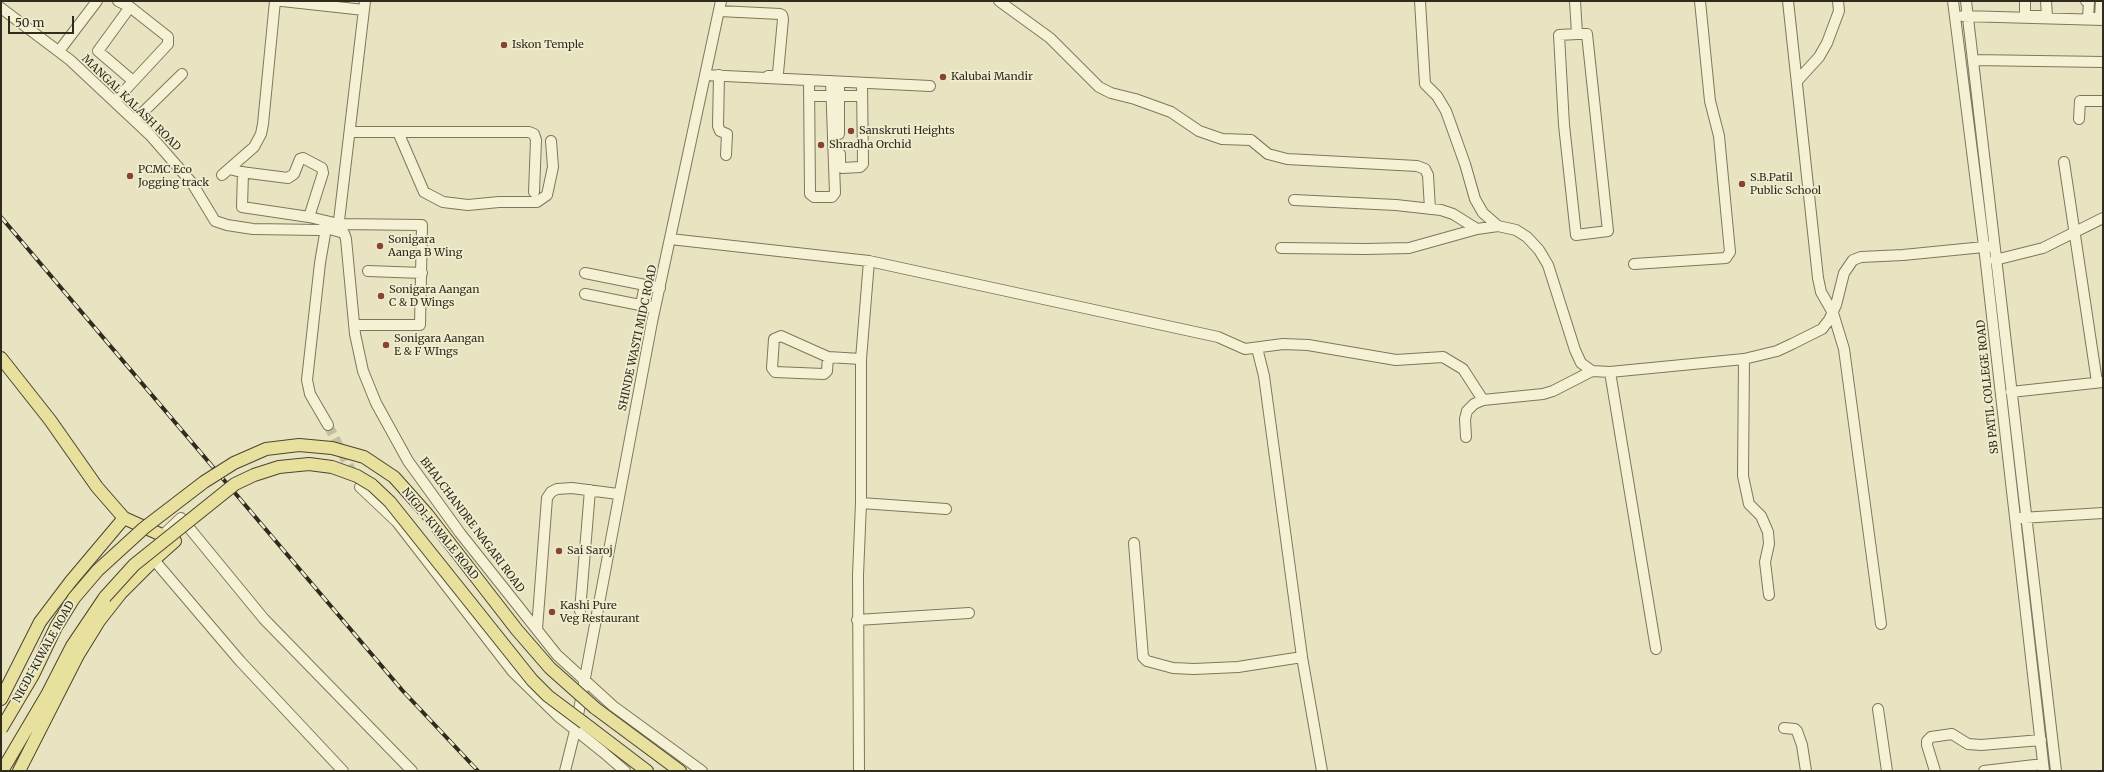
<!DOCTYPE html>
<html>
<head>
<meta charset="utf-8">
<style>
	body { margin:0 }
	#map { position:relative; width:2104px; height:772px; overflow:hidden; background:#e8e4c2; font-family:Merriweather,serif }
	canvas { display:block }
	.frame { position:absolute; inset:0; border:2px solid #312b1e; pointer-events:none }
	.scale { position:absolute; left:8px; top:16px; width:66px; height:18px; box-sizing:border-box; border:2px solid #312b1e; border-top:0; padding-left:5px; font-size:12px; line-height:14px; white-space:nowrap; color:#312b1e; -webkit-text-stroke:3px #f0eed0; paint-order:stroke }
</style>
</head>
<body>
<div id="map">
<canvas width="2104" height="772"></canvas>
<div class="frame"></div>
<div class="scale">50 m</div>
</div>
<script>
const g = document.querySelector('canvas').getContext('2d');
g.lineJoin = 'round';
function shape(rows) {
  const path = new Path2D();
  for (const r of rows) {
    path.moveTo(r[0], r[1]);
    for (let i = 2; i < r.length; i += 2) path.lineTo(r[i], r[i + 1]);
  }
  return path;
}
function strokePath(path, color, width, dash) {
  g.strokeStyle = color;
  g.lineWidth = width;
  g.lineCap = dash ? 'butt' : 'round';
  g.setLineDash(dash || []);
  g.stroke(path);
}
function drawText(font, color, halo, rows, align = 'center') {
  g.font = font + ' Merriweather,serif';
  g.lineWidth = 3.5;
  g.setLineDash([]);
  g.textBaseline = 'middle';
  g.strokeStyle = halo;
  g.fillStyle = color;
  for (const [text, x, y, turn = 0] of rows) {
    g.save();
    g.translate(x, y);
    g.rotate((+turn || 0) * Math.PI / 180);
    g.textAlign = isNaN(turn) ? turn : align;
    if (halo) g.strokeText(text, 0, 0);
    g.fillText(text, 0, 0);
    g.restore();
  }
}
strokePath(shape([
	[328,425,355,478]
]), '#c3bfa1', 10, [10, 5]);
const minor = shape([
	[118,1,130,7,98,51,133,81],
	[282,1,364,10],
	[999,1,1050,38,1099,87,1111,93,1135,99,1171,112,1199,131,1222,139,1251,140,1268,154,1287,159,1417,166,1425,169,1428,175,1430,209],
	[1420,1,1425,84,1437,96,1446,111,1465,164,1475,199,1483,213,1498,226],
	[1575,1,1577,34],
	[1788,1,1818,278,1821,292,1833,313,1844,349,1881,624],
	[1953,1,1984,246,2044,771],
	[1966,1,2056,771],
	[2025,1,2025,16,2047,16,2046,1],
	[2086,1,2089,1,2088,18,2100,18,2101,1],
	[1,8,70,60,150,135,192,183,215,221,227,225,253,229,319,230,326,228,344,233,346,239,355,334,363,371,376,403,408,461,460,533,557,655,613,706,702,771],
	[719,11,780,14,782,15,783,19,778,73,774,76,768,76],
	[1963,16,2103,20],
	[1577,34,1587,34,1608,231,1576,235,1564,125,1559,35,1577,34],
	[59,51,97,1],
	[1973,60,2103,62],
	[705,75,930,86],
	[719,75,718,126,720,131,727,134,726,155],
	[809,80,810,194,814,197,832,197,835,193,831,81],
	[1797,81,1819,57,1827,43,1839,11,1838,1],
	[839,82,839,134],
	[809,96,831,96],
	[839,96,862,96],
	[115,101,168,44,168,37,130,7],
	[2079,119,2080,101,2103,101],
	[135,120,182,74],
	[351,132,529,132,534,134,536,140,534,192],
	[398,132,424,192,443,202,468,205,499,202,537,202,547,195,553,167,551,141],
	[840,154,840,164,842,168,860,167,863,164,862,83],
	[2064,162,2097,382],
	[230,169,241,172,288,178,294,174,300,159,303,158,322,168,323,173,309,217,339,224,422,225,420,325,354,325],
	[243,172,242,207,309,217],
	[222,175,254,147,261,134,263,124,275,1],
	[1294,200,1396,205,1441,210,1453,214,1477,229],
	[326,228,320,263,307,380,310,394,328,425],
	[338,229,365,1],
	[670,239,869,261,1218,337,1245,349,1283,344,1308,345,1396,360,1443,357,1463,369,1483,400],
	[1281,248,1366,249,1409,248,1477,229,1498,226,1516,230,1527,237,1539,250,1548,265,1575,350,1581,363,1592,371,1610,372,1744,359,1777,351,1792,344,1822,329,1829,320,1836,305,1844,273,1853,260,1861,257,1903,255,1994,246],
	[1995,260,2043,248,2103,218],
	[1634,264,1726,258,1730,252,1719,136,1710,101,1700,1],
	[368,271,422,273],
	[585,273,660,288],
	[585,294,655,308],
	[641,305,645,285],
	[1257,348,1264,376,1302,657,1322,771],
	[828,357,827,371,824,374,775,372,772,368,774,339,781,336,828,357,861,359],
	[1744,359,1743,476,1749,504,1761,516,1768,532,1769,544,1765,562,1769,595],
	[1610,372,1656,649],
	[2011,392,2103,382],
	[1466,437,1465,419,1467,411,1474,404,1483,400,1543,394,1553,391,1592,371],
	[360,487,397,522,513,672,558,716,603,752,625,771],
	[861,503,946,509],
	[2021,518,2103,513],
	[163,535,181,518,264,619,412,771],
	[1134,543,1143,657,1147,661,1173,668,1194,669,1238,667,1302,657],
	[154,560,240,661,343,771],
	[580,611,590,490],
	[857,620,969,613],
	[537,629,547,498,551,492,557,489,572,488,618,494],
	[1878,709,1887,771],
	[1784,728,1795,729,1797,731,1802,745,1806,771],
	[565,771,575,731,652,322,721,1],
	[859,771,858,575,861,503,861,359,869,261],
	[1935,771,1927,745,1927,741,1931,737,1952,734,1968,744,1981,745,2041,740],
	[1984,771,2043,764]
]);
const major = shape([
	[1,358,50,420,97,487,124,518,175,541,157,557,121,593,99,621,78,655,19,771],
	[1,699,40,622,71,581,124,518],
	[595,708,680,771],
	[584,723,647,771],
	[2,771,48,693,72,646,105,597]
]);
strokePath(minor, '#80765b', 12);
strokePath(major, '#4e442f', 14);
strokePath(minor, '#f4f1d4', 10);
strokePath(major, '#e8e09d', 12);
const rail = shape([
	[1,217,402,690,478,771]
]);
strokePath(rail, '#312b1e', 4);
strokePath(rail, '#f0eed0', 2.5, [8]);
const majorBridge = shape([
	[105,597,134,565,235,484,254,475,279,467,309,464,332,467,357,476,372,485,390,502,532,680,548,696,584,723],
	[1,729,33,675,56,627,74,598,98,570,144,528,204,482,234,463,266,449,299,445,332,448,364,457,394,477,427,514,517,630,550,668,595,708]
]);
strokePath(majorBridge, '#4e442f', 14, []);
strokePath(majorBridge, '#e8e09d', 12);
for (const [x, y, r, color] of [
	[504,45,4,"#884332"],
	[943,77,4,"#884332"],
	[851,131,4,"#884332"],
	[821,145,4,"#884332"],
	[130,176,4,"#884332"],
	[1742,184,4,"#884332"],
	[380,246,4,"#884332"],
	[381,296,4,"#884332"],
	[386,345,4,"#884332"],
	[559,551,4,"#884332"],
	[552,612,4,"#884332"]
]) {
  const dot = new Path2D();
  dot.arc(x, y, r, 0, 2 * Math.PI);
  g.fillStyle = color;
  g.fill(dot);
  strokePath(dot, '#f0eed0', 1.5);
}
drawText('11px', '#312b1e', '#f0eed0', [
	["Iskon Temple",512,45],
	["Kalubai Mandir",951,77],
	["Sanskruti Heights",859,131],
	["Shradha Orchid",829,145],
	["PCMC Eco",138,170],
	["Jogging track",138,183],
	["S.B.Patil",1750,178],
	["Public School",1750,191],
	["Sonigara",388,240],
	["Aanga B Wing",388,253],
	["Sonigara Aangan",389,290],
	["C & D Wings",389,303],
	["Sonigara Aangan",394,339],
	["E & F WIngs",394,352],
	["Sai Saroj",567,551],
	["Kashi Pure",560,606],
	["Veg Restaurant",560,619]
], 'left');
drawText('11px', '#312b1e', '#f0eed0', [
	["MANGAL KALASH ROAD",131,103,44],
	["SHINDE WASTI MIDC ROAD",638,338,-78],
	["SB PATIL COLLEGE ROAD",1988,387,-96],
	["BHALCHANDRE NAGARI ROAD",472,525,53],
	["NIGDI-KIWALE ROAD",440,534,51],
	["NIGDI-KIWALE ROAD",44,652,-61]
]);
</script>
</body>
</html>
